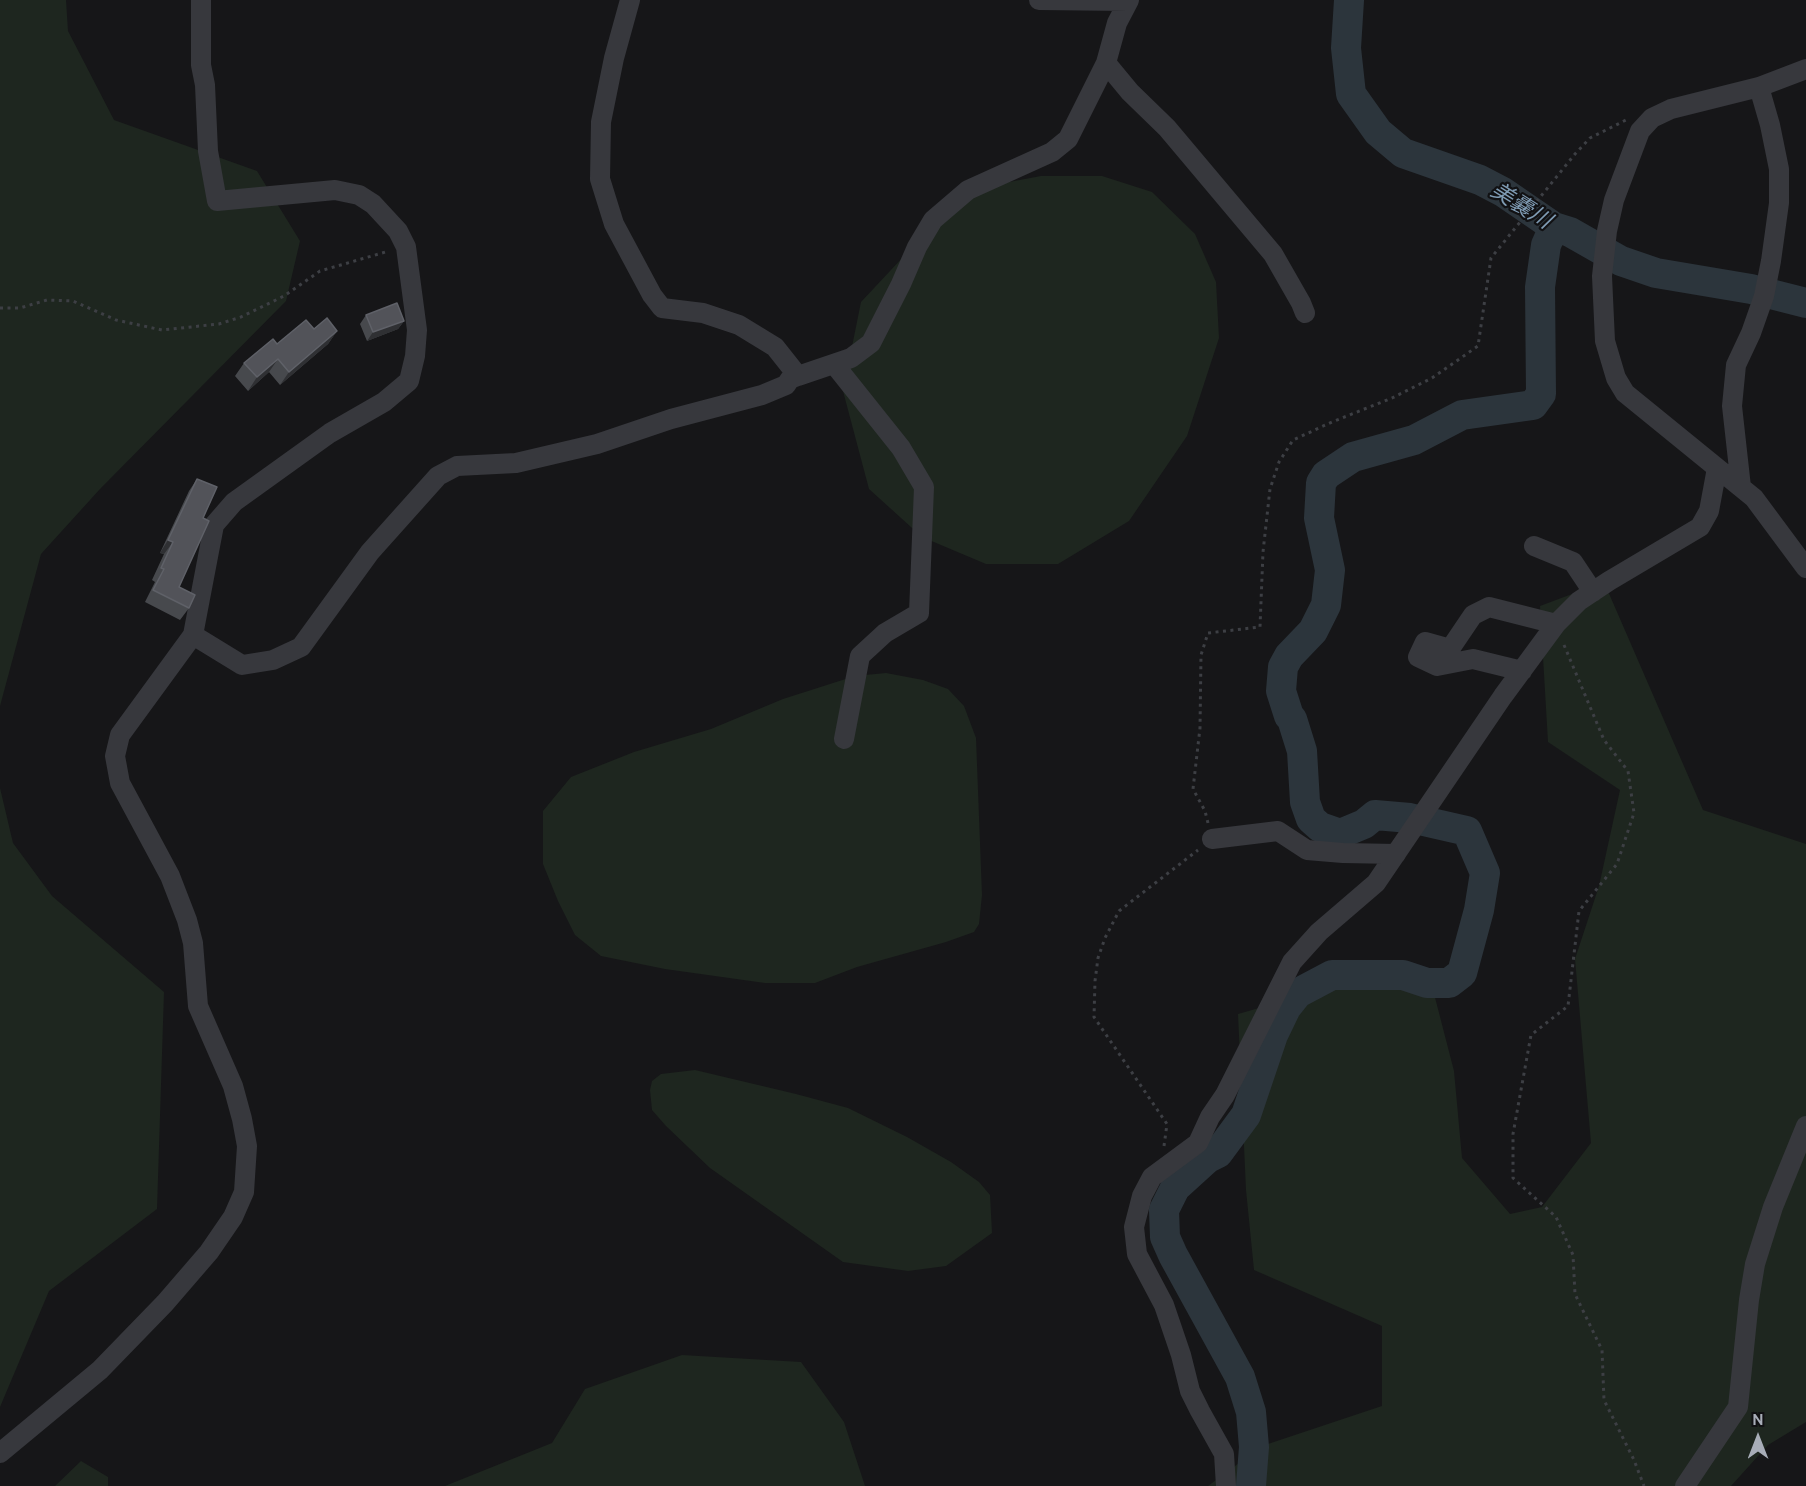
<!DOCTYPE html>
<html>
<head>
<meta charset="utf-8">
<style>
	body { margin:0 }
	#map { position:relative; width:1806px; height:1486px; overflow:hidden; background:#161618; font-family:Cabin,sans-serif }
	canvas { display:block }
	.north { position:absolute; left:1728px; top:1408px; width:60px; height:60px; -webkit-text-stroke:4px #111113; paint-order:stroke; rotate:0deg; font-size:16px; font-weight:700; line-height:24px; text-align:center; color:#a8adb8 }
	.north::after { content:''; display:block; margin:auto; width:21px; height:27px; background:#a8adb8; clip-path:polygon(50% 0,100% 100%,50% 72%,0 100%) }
</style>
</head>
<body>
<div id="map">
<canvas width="1806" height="1486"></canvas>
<div class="north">N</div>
</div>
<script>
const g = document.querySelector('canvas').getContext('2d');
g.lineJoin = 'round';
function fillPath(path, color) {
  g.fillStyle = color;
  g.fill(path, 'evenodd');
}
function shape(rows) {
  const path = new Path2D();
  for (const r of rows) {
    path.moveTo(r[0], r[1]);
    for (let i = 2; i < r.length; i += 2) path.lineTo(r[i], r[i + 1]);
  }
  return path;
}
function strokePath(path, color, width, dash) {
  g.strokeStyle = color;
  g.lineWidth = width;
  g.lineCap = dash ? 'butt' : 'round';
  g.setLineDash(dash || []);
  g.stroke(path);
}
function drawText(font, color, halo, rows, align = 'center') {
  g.font = font + ' Cabin,"Noto Sans JP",sans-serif';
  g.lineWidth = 4.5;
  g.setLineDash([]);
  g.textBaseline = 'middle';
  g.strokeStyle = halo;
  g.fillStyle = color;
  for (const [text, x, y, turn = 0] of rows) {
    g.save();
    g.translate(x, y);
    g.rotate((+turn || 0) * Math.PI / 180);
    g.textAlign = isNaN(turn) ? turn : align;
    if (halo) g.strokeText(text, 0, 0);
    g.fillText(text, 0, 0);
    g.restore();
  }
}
fillPath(shape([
	[0,0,66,0,68,31,114,120,257,171,300,241,286,301,100,489,41,554,0,706],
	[1041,176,1102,176,1152,192,1195,234,1216,282,1219,338,1187,436,1129,521,1058,564,986,564,922,537,869,489,843,391,861,302,948,209,993,185],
	[1604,582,1703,810,1806,844,1806,1422,1768,1445,1731,1486,1208,1486,1262,1446,1382,1406,1382,1326,1254,1270,1246,1190,1238,1014,1350,982,1431,982,1454,1071,1462,1158,1510,1214,1542,1207,1591,1143,1575,959,1599,886,1620,790,1548,742,1540,606],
	[886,673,923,680,948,689,964,706,976,738,982,895,979,924,974,932,946,942,857,967,815,983,765,983,665,969,601,956,575,935,558,901,543,864,543,811,571,777,634,752,711,729,783,699,855,676],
	[0,788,13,843,52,896,164,992,157,1209,49,1291,0,1407],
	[695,1070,796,1094,848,1108,907,1137,951,1162,979,1182,990,1195,992,1233,946,1266,908,1271,843,1262,710,1168,666,1126,652,1110,650,1090,652,1081,661,1074],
	[682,1355,801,1362,844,1422,865,1486,445,1486,552,1443,585,1389],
	[81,1461,108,1477,108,1486,55,1486]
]), '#1e261f');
strokePath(shape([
	[1349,0,1346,48,1351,94,1378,132,1403,153,1480,180,1503,192,1554,227,1570,232,1621,261,1656,273,1751,289,1806,303],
	[1251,1486,1254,1447,1251,1412,1240,1377,1173,1255,1165,1237,1164,1210,1175,1188,1208,1158,1218,1153,1246,1115,1273,1035,1286,1008,1298,993,1332,975,1403,975,1427,983,1449,983,1462,973,1479,910,1485,873,1467,831,1410,818,1375,815,1364,824,1340,834,1320,827,1311,819,1305,802,1302,751,1292,719,1289,716,1281,691,1283,667,1289,656,1313,631,1326,605,1330,570,1319,518,1321,483,1326,475,1353,457,1414,440,1462,415,1533,405,1541,394,1540,287,1546,245,1554,227]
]), '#2c353c', 30);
strokePath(shape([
	[0,308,20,308,47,300,73,301,116,320,162,330,219,324,241,317,284,296,320,271,389,251],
	[1564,645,1604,740,1628,771,1634,813,1617,864,1579,911,1568,1006,1531,1035,1513,1134,1513,1178,1556,1217,1573,1255,1575,1294,1602,1350,1604,1400,1634,1460,1644,1486],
	[1208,823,1205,811,1193,789,1200,728,1201,655,1208,633,1260,627,1263,552,1270,489,1279,462,1293,440,1332,422,1392,398,1432,378,1478,346,1491,258,1575,154,1590,138,1626,120],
	[1164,1146,1167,1124,1094,1017,1095,981,1098,958,1105,938,1119,911,1198,850]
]), '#3d3f44', 3, [3, 4.5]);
strokePath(shape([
	[630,0,614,58,601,122,600,179,614,224,652,295,662,308,703,313,739,325,775,347,798,376],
	[1039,0,1128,1],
	[1106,63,1130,92,1167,128,1273,254,1301,303,1305,313],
	[1806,69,1759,87,1671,109,1652,118,1640,131,1614,200,1607,231,1602,276,1605,341,1616,378,1625,393,1754,498,1806,568],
	[834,364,901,448,924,487,919,613,885,633,860,656,844,739],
	[1741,487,1732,406,1736,365,1751,333,1764,296,1771,261,1779,203,1779,169,1770,125,1759,87],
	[1534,546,1573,562,1593,592],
	[193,635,242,665,273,660,301,647,370,552,438,476,457,466,516,463,597,444,671,419,762,395,786,385,790,379,798,376,851,358,871,343,901,284,917,247,933,220,968,190,1052,152,1068,139,1106,63,1117,23,1129,0],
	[1522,671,1473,659,1437,666,1418,657,1425,642,1450,649,1473,615,1489,607,1556,624],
	[1212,839,1278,831,1307,850,1343,853,1396,854],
	[0,1453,100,1370,165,1303,209,1252,233,1217,244,1192,247,1146,242,1119,233,1086,198,1006,193,943,187,920,170,876,120,783,115,756,120,735,193,635,214,525,234,502,330,433,384,402,409,381,415,356,417,330,406,247,398,231,373,204,359,195,335,190,217,201,208,151,205,85,201,65,201,0],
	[1226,1486,1224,1454,1200,1411,1190,1391,1181,1355,1164,1305,1137,1254,1134,1227,1142,1196,1152,1177,1198,1143,1210,1117,1225,1095,1292,962,1319,932,1376,883,1503,696,1556,624,1579,601,1609,581,1700,527,1709,511,1717,468],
	[1685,1486,1738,1407,1749,1300,1755,1264,1773,1207,1806,1126]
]), '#37383d', 20);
fillPath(shape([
	[366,315,404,321,398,329,367,341,360,324],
	[314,329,337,331,328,344,280,385,269,372,248,391,235,376,244,363,277,344],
	[197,479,203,518,179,587,189,608,180,620,145,602,155,582,152,580,164,554,160,553,189,491]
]), '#47494d');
fillPath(shape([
	[404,321,398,329,367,341,373,332],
	[337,331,328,344,280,385,289,372],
	[278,359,269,372,248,391,257,377],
	[168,540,173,542,164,554,160,553]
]), '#2f3033');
const building = shape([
	[397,303,404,321,373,332,366,315,397,303],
	[327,318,337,331,289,372,278,359,257,377,244,363,273,339,277,344,306,320,314,329,327,318],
	[197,479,217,487,203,518,209,521,179,587,195,595,189,608,153,590,164,569,161,568,173,542,168,540,197,479]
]);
fillPath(building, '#525359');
strokePath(building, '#5f6168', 1.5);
drawText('italic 22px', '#7f9bb3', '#111113', [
	["美嚢川",1521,206,32]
]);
</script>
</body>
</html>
